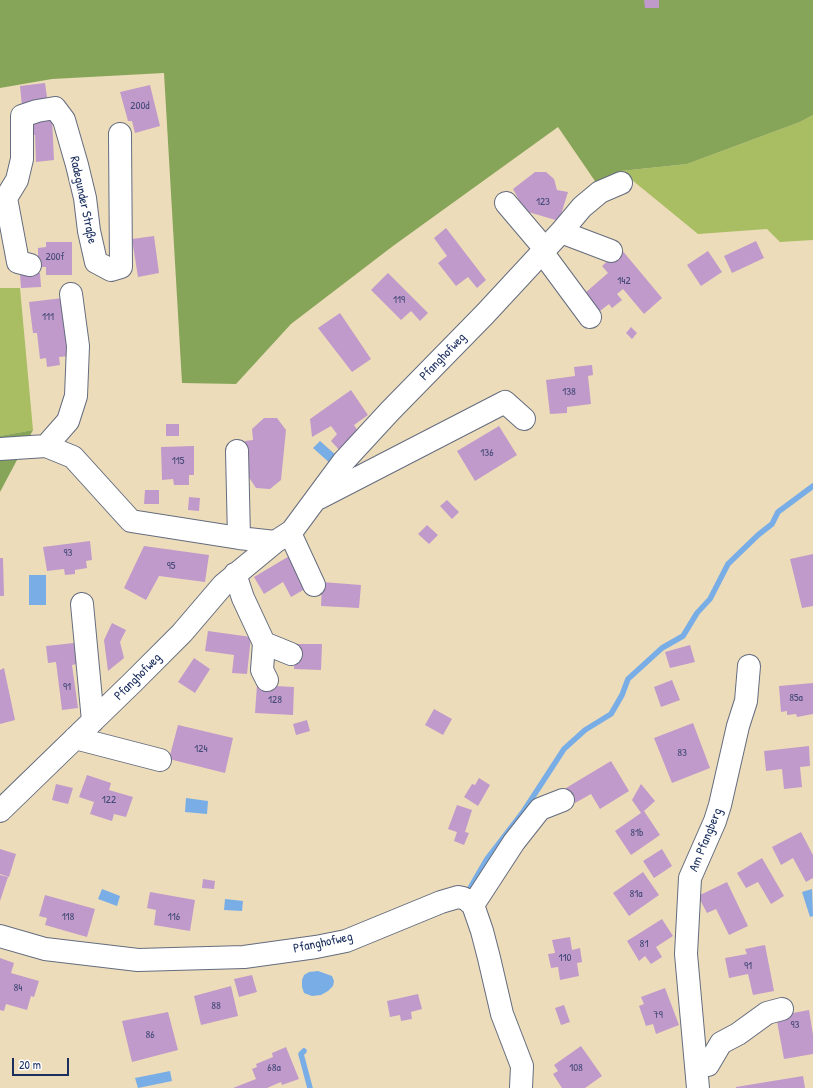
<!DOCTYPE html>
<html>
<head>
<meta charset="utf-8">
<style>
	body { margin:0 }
	#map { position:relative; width:813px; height:1088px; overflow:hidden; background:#eddcba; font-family:"Patrick Hand",sans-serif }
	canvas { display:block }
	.scale { position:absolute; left:12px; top:1058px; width:57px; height:18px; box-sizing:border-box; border:2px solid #1b2f5e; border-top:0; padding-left:5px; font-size:12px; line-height:14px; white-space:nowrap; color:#1b2f5e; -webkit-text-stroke:3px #fff; paint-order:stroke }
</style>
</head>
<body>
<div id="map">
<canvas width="813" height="1088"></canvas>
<div class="scale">20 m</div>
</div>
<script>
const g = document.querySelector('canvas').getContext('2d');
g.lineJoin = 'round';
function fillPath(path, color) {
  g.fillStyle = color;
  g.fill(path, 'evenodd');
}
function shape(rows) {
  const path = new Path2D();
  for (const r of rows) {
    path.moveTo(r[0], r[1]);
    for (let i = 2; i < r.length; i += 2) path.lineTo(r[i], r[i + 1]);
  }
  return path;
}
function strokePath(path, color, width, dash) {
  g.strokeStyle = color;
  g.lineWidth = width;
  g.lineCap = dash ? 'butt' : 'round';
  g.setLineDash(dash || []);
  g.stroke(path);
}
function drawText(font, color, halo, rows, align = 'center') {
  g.font = font + ' "Patrick Hand",sans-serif';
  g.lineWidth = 3.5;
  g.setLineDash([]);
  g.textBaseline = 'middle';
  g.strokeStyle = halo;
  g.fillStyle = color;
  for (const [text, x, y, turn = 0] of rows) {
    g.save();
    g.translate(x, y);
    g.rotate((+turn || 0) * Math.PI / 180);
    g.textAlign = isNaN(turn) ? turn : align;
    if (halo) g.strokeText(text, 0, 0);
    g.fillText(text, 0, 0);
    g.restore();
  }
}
fillPath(shape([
	[813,115,813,240,780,242,767,229,698,234,621,171,687,164,800,122],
	[0,288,20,288,33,430,0,436]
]), '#a9be63');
fillPath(shape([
	[0,0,813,0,813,115,800,122,687,164,621,171,597,184,558,127,393,246,291,324,236,384,182,383,164,73,52,79,0,88],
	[33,430,0,492,0,436]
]), '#86a559');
fillPath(shape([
	[320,441,338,457,332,465,313,448],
	[29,575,46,575,46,605,29,605],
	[186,798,208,801,207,814,185,812],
	[102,889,120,896,117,906,98,899],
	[812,889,813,916,810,917,802,892],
	[225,899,243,901,242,911,224,910],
	[318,971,332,976,334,981,333,986,328,991,321,995,312,996,304,993,302,987,302,980,304,975,309,972],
	[170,1071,172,1081,138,1088,135,1078]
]), '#78ade6');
strokePath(shape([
	[469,890,487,859,523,812,564,749,585,730,611,714,622,695,628,679,662,648,683,636,697,613,710,599,728,564,758,535,772,524,778,512,813,486],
	[304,1051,301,1054,310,1088]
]), '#78ade6', 5.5);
fillPath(shape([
	[644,0,659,0,659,8,645,8],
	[45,83,48,104,22,106,20,86],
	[150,85,160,126,135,133,132,121,128,121,120,92],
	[34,118,52,118,54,160,36,162,35,135,29,135,29,125,34,125],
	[535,172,546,172,554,179,557,190,568,192,559,221,525,211,513,189],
	[446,228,486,280,477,288,468,277,456,286,438,263,447,256,434,238],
	[154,236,159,273,138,277,132,239],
	[756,241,764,258,732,273,724,256],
	[46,242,72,242,72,275,46,275,46,267,38,267,38,248,46,247],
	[621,249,662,298,644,314,623,289,617,294,622,300,612,308,609,304,600,311,585,293,608,273,602,266],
	[708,251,722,272,701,286,687,265],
	[40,273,41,287,21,288,20,274],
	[388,273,428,313,420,321,411,311,401,320,371,290],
	[63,298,69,356,59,357,60,365,47,367,46,358,40,359,37,333,33,333,29,302],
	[340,313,371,359,352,372,318,328],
	[631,327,637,333,632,339,626,333],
	[592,365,593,375,588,376,591,404,567,407,567,413,550,414,546,380,575,376,574,367],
	[351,390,368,415,354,425,360,434,343,454,331,441,337,434,331,426,312,437,310,419],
	[264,418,277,418,286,430,281,480,270,489,256,488,248,476,249,465,241,465,245,441,253,440,252,429],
	[166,424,179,424,179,436,166,436],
	[499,426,517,455,475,481,457,451],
	[194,446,194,475,189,475,189,485,174,485,173,479,162,480,161,447],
	[145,490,159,490,159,504,144,504],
	[189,497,200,498,199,511,188,510],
	[447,500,459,512,452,519,440,506],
	[427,525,438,535,429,544,418,534],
	[90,541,92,560,86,561,87,568,75,570,75,574,65,575,64,569,47,571,43,547],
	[144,546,209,555,205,582,159,576,146,600,124,588],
	[813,554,813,606,802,608,790,559],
	[291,555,303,576,299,578,305,589,291,597,283,582,264,594,254,577],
	[0,558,3,558,4,596,0,596],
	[322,582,361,585,359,608,321,606],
	[112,623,126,630,120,642,124,658,108,671,104,640],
	[208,631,251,637,247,674,232,673,234,655,205,651],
	[74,643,77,664,72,665,78,708,62,710,56,662,48,663,46,646],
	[295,644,322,644,321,670,294,669],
	[690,645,695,662,670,668,665,652],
	[194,658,210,669,195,693,178,682],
	[4,668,15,720,0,724,0,670],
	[672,680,680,700,661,707,654,687],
	[813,683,813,714,797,717,796,714,787,715,787,711,781,712,779,686],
	[257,685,294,687,293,715,255,713],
	[434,709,452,719,443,735,425,725],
	[307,720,310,731,296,735,293,724],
	[693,723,710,768,672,783,654,738],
	[178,725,233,738,225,773,169,759],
	[809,746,810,766,800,767,802,787,784,789,782,769,766,771,764,751],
	[611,761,629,791,600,809,591,794,575,803,566,788],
	[87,775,111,783,109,790,133,797,126,817,114,814,112,821,90,814,94,802,79,797],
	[479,778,490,785,478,806,464,797,472,784,475,785],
	[56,784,73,788,68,804,52,800],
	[641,784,655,801,644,811,660,835,631,855,615,831,641,813,632,800],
	[457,805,472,810,465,832,469,833,464,845,454,841,457,832,448,829],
	[801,832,813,855,813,878,806,882,793,858,781,865,772,847],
	[0,849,16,854,9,877,0,874],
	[662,849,672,866,654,878,643,861],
	[762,858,784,896,771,904,758,882,746,888,737,873],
	[643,872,659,895,629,916,613,893],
	[0,875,8,877,0,901],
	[203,879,215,881,214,889,202,888],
	[727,882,748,926,729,935,716,909,707,913,698,896],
	[150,892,195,900,190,931,154,925,156,910,147,908],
	[45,895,95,909,87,937,45,925,47,918,39,916],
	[662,919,673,936,656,947,662,957,651,964,645,956,639,961,627,941],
	[570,937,572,950,580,948,582,962,577,963,579,976,560,980,558,967,551,968,548,954,555,953,552,940],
	[765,945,774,991,753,995,748,974,729,978,725,958,747,954,745,949],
	[0,958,14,963,11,973,39,981,34,997,31,996,27,1010,6,1004,4,1011,0,1010],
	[252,975,257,992,239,997,234,979],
	[231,986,238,1016,201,1025,194,996],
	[665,988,679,1025,656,1034,653,1024,646,1026,639,1006,644,1004,641,997],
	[418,994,422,1009,411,1012,412,1019,401,1021,400,1015,390,1017,387,1001],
	[564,1005,570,1022,561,1025,555,1008],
	[809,1010,813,1035,813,1054,784,1059,776,1016],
	[168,1012,178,1050,132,1062,122,1021],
	[581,1046,602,1076,585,1088,562,1088,553,1074,558,1071,554,1065],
	[286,1047,299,1079,282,1085,281,1082,267,1088,233,1088,256,1079,252,1069,257,1067,256,1064,273,1057,272,1053],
	[803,1076,805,1088,736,1088,736,1087]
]), '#c09aca');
const minor = shape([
	[6,198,18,262,30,265],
	[0,200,6,198,17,180,22,159,22,116,37,111,55,108,64,120,77,165,85,198,89,231,96,262,111,270,121,267,120,134],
	[506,203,545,249],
	[561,232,611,251],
	[542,252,590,317],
	[46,446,68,421,76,396,78,346,71,294],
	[0,449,46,446,73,457,131,521,239,538,275,542],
	[237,451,239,538],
	[319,498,505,402,524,419],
	[290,533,314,585],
	[235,574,243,598,264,643,291,654],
	[82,604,93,721],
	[264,643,262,670,267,680],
	[75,738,160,760],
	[0,811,133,682,182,633,223,585,275,542,292,531,343,462,390,411,485,314,561,232,582,207,600,192,621,183],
	[473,905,514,842,540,809,563,800],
	[0,936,45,949,138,960,244,957,316,947,346,941,441,902,458,897,463,898,467,900,473,905,482,931,489,958,502,1014,522,1066,521,1088],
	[696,1066,708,1065,721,1043,738,1034,767,1013,782,1009],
	[698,1088,686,954,690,878,715,821,720,805,738,726,746,701,749,666]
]);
strokePath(minor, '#646c7e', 24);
strokePath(minor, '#fff', 22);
drawText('11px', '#444a79', null, [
	["200d",140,106],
	["123",543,202],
	["200f",55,257],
	["142",624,281],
	["119",399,300],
	["111",48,317],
	["138",569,392],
	["136",487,453],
	["115",178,461],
	["93",68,553],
	["95",171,566],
	["91",67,687],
	["85a",796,698],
	["128",275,700],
	["124",201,749],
	["83",682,753],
	["122",109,800],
	["81b",637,833],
	["81a",636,894],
	["118",68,917],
	["116",174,917],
	["81",644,944],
	["110",565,958],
	["91",748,966],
	["84",18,988],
	["88",216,1006],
	["79",658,1015],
	["93",795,1025],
	["86",150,1035],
	["68a",274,1068],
	["108",576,1068]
]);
drawText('13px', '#1b2f5e', '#fff', [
	["Radegunder Straße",83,200,78],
	["Pfanghofweg",443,357,-46],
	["Pfanghofweg",138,677,-45],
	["Am Pfangberg",706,840,-68],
	["Pfanghofweg",323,943,-12]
]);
</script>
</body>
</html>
